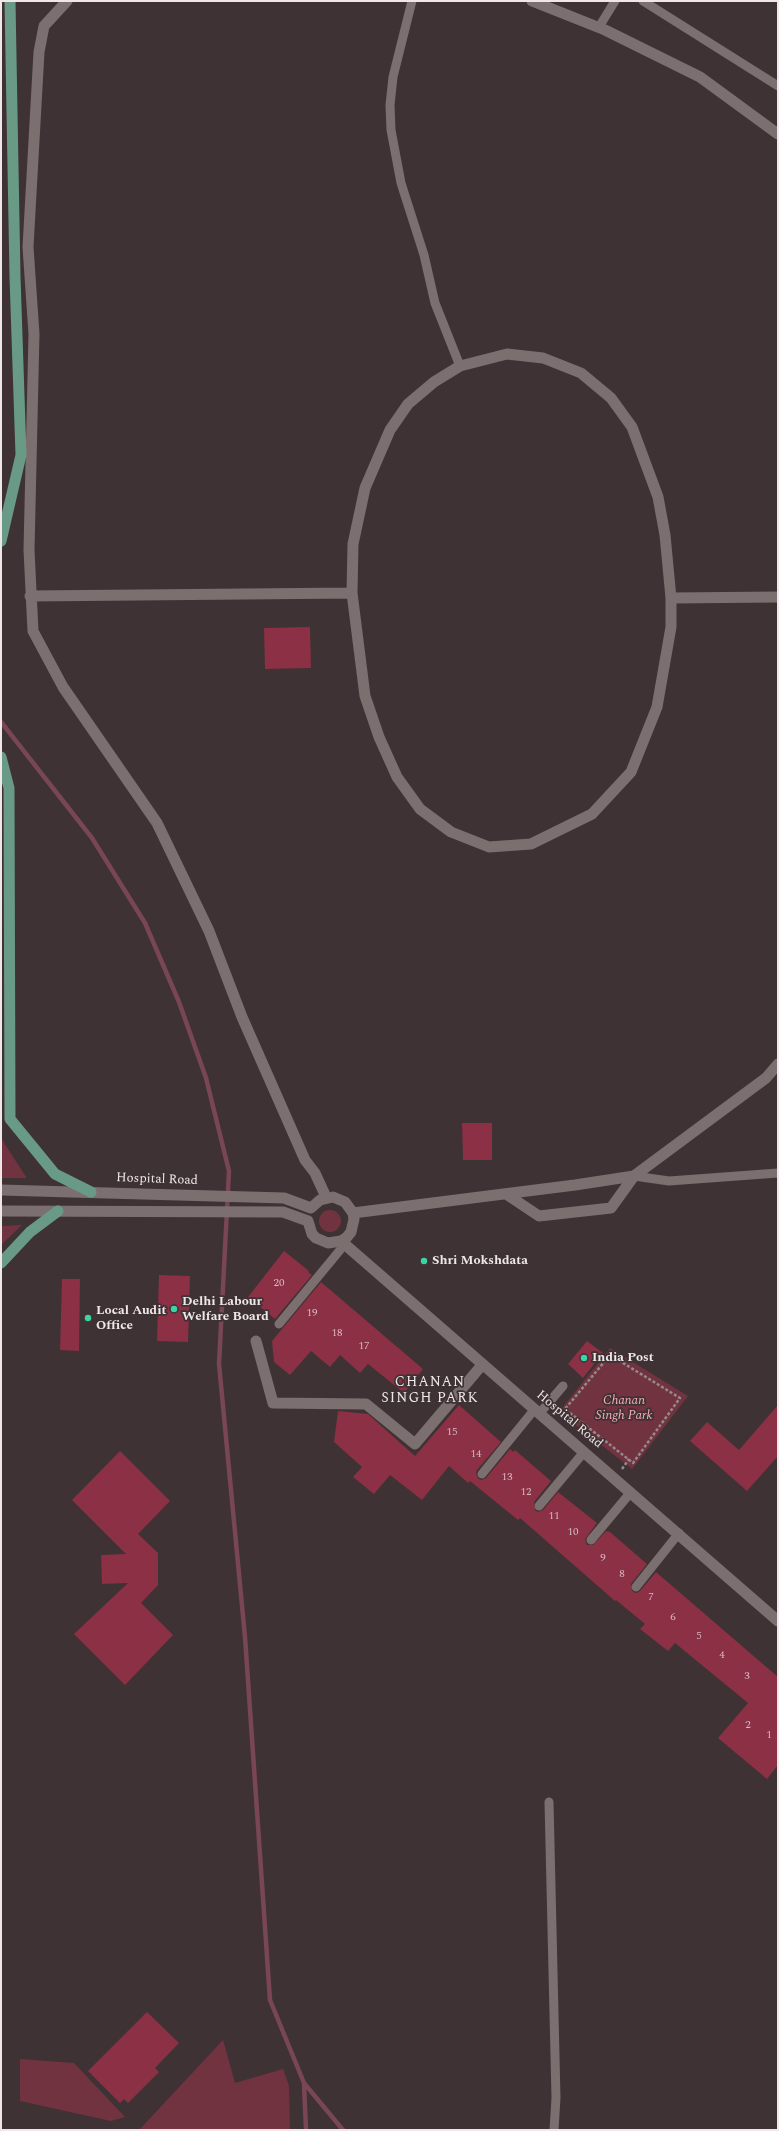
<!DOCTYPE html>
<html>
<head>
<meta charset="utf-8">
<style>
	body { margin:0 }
	#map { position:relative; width:779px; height:2131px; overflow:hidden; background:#3e3234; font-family:Spectral,serif }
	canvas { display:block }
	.frame { position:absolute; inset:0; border:2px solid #efe7e8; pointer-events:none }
</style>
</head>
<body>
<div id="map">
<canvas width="779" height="2131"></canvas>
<div class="frame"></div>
</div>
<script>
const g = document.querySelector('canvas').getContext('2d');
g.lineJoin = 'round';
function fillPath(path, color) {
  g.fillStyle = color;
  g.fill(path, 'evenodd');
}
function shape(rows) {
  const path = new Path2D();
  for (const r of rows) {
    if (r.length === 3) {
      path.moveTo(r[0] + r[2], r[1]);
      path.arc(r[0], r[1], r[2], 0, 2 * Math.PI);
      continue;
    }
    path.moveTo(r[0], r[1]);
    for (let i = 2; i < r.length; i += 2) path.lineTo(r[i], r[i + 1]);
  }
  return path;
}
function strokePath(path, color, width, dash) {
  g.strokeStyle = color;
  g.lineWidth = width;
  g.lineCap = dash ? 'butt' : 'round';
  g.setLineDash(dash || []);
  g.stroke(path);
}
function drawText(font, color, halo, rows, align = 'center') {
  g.font = font + ' Spectral,serif';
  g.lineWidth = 3.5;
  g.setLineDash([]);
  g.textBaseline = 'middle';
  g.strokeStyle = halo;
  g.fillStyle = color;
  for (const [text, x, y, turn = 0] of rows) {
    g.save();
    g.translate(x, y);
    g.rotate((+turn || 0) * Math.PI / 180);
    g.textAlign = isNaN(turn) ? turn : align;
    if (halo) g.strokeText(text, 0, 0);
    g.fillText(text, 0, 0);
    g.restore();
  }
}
fillPath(shape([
	[1,1138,26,1177,26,1178,1,1178],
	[330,1221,11],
	[22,1225,1,1245,1,1226],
	[610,1348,688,1396,632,1469,559,1412],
	[223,2040,235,2083,283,2069,289,2086,290,2130,139,2130],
	[20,2059,74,2063,125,2117,111,2121,20,2101]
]), '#723340');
strokePath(shape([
	[1,722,92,838,145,923,179,1002,206,1078,229,1171,219,1364,245,1637,270,2000,304,2083,343,2130],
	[304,2084,306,2130]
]), '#794656', 4.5);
fillPath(shape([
	[310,627,311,668,265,669,264,628],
	[462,1123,492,1123,492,1160,463,1160],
	[284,1251,309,1271,308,1272,312,1275,275,1319,248,1297],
	[159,1275,190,1276,188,1342,157,1341],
	[62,1279,80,1279,79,1351,60,1350],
	[321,1282,423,1369,404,1393,368,1364,360,1373,340,1355,330,1367,311,1351,290,1375,274,1362,272,1341],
	[587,1341,603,1353,583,1378,568,1364],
	[459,1405,501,1442,477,1470,476,1473,478,1478,481,1480,486,1478,510,1449,513,1452,515,1450,551,1481,534,1502,535,1510,538,1512,543,1510,558,1492,597,1523,585,1539,587,1545,593,1545,606,1531,610,1532,647,1564,631,1584,632,1591,636,1593,640,1591,656,1572,778,1677,778,1765,767,1779,718,1738,748,1703,675,1643,668,1651,640,1629,645,1624,616,1600,615,1601,520,1518,518,1520,470,1481,468,1483,449,1466,422,1500,390,1475,374,1494,353,1477,362,1467,334,1442,338,1411,368,1414,415,1456],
	[778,1405,778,1456,747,1491,690,1441,707,1422,739,1450],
	[120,1451,170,1501,138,1534,158,1553,158,1585,141,1603,173,1635,125,1685,74,1634,128,1583,102,1584,101,1555,126,1554,72,1500],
	[147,2012,179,2043,155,2068,159,2072,128,2103,124,2099,120,2103,88,2071]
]), '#8b3045');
strokePath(shape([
	[610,1355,680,1398,633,1463,565,1409,610,1355],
	[622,1469,629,1459]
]), '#948a8c', 2.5, [3, 2]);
strokePath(shape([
	[412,1,393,77,390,105,391,130,401,183,424,255,435,303,460,366],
	[643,1,778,86],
	[599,27,615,1],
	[634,1176,669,1181,778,1173],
	[279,1324,345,1244],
	[539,1414,563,1386],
	[482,1474,534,1410],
	[539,1506,584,1452],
	[591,1540,631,1492],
	[636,1587,679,1533],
	[549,1802,556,2098,554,2130]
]), '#7c6f70', 9);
strokePath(shape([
	[67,1,44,26,39,52,28,247,34,334,29,550,33,631,63,687,157,823,209,931,242,1017,305,1160,315,1173,326,1197],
	[532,1,605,30,700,77,778,134],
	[30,596,352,593,365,696,379,737,397,777,420,809,451,832,489,847,531,844,592,814,631,772,657,707,671,627,671,598,665,535,658,497,632,427,611,398,581,373,543,358,507,354,460,366,434,382,408,404,390,430,365,488,353,544,352,593],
	[671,598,778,597],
	[506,1194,539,1216,611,1208,634,1176],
	[353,1213,575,1185,634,1176,766,1078,778,1064],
	[256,1341,273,1403,366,1404,415,1444,482,1365]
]), '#7c6f70', 11);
strokePath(shape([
	[1,1190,284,1198,311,1208,320,1200,333,1197,345,1202,353,1213,354,1219,351,1232,347,1237,341,1241,328,1243,316,1238,312,1234,308,1221,283,1212,1,1211],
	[341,1241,778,1621]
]), '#7c6f70', 11);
strokePath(shape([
	[1,541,21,455,15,277,10,1],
	[1,757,9,788,10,1119,55,1174,91,1192],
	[1,1263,30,1232,58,1211]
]), '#699a86', 11);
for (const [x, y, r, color] of [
	[424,1261,4,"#3ad4a5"],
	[174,1309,4,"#3ad4a5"],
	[88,1318,4,"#3ad4a5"],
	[584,1358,4,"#3ad4a5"]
]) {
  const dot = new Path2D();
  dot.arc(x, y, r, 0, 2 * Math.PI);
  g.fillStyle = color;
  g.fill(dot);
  strokePath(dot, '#3e3234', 1.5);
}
drawText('11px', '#d6b9bf', null, [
	["20",279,1284],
	["19",312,1314],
	["18",337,1334],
	["17",364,1347],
	["15",452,1433],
	["14",476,1455],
	["13",507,1478],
	["12",526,1493],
	["11",554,1517],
	["10",573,1533],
	["9",603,1559],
	["8",622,1575],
	["7",651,1598],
	["6",673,1618],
	["5",699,1637],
	["4",722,1656],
	["3",747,1677],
	["2",748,1726],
	["1",769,1736]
]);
drawText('13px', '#efe7e8', '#3e3234', [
	["Hospital Road",157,1180,2],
	["Hospital Road",569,1420,40]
]);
drawText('bold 13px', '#efe7e8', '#3e3234', [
	["Shri Mokshdata",432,1261],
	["Delhi Labour",182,1302],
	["Welfare Board",182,1317],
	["Local Audit",96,1311],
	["Office",96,1326],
	["India Post",592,1358]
], 'left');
drawText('italic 13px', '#faacb7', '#3e3234', [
	["Chanan",624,1401],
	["Singh Park",624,1416]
]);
g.letterSpacing = '1px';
drawText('14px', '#efe7e8', '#3e3234', [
	["CHANAN",430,1383],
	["SINGH PARK",430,1399]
]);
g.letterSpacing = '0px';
</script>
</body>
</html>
